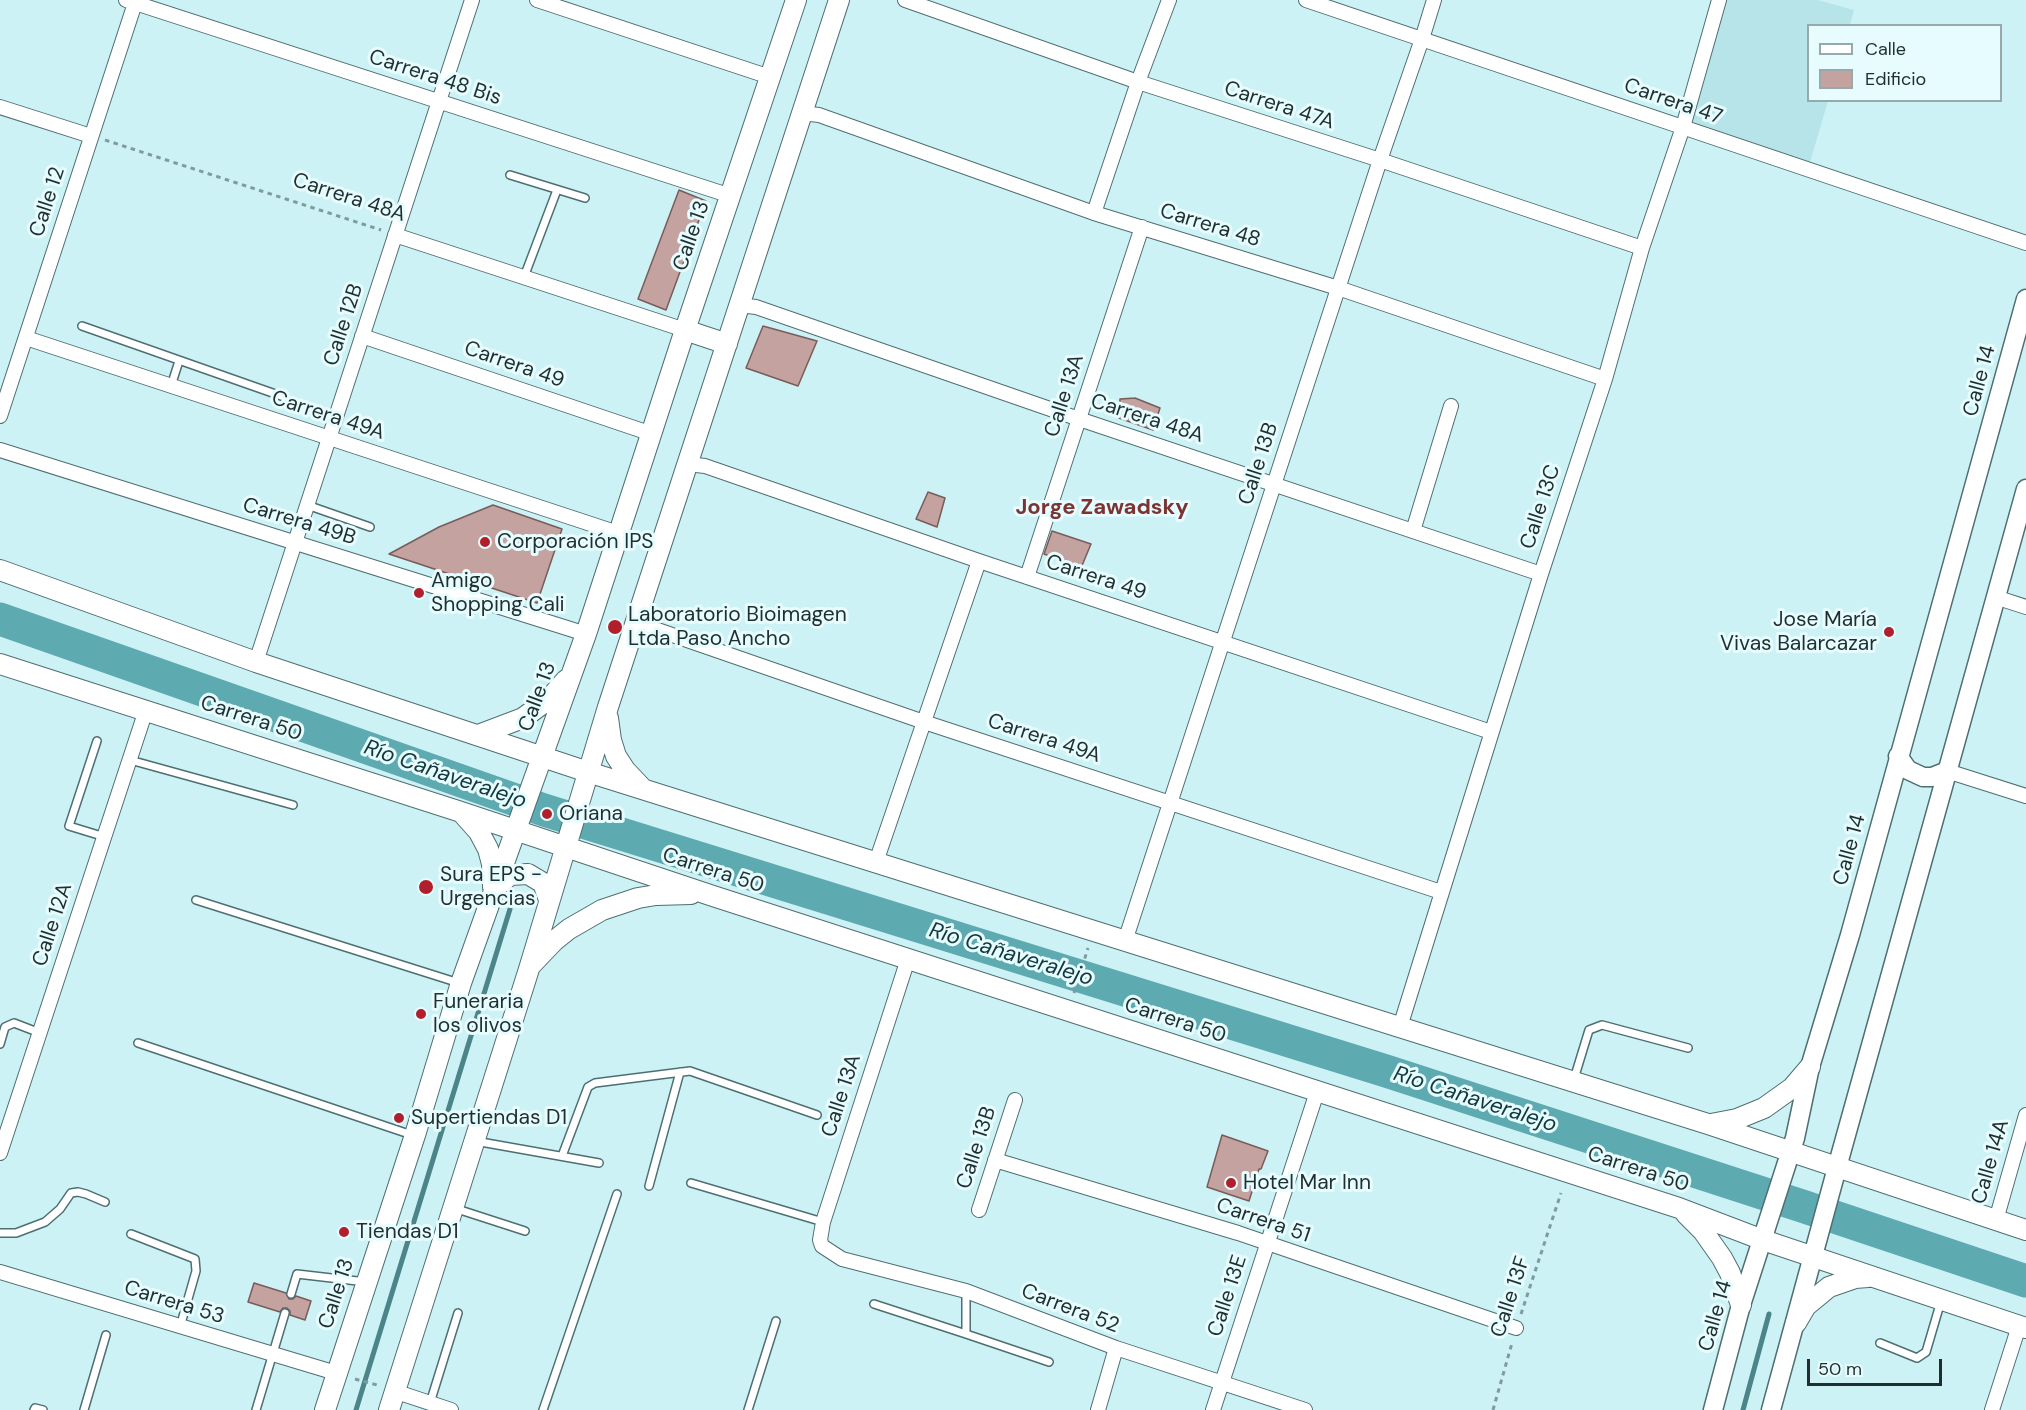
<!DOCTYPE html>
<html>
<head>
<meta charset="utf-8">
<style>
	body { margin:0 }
	#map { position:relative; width:2026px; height:1410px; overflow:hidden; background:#cdf2f5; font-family:"DM Sans",sans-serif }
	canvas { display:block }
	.legend { position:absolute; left:1807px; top:24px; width:195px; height:78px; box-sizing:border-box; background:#e6fcfe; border:2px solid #96aaab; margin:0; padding:8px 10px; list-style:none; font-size:18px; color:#1f2e2f }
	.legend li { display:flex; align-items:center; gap:12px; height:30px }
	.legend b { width:30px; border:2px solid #96aaab }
	.scale { position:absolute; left:1807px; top:1359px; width:135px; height:27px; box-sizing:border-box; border:3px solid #1f2e2f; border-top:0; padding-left:8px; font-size:18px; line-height:21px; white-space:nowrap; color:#1f2e2f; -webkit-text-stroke:4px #e6fcfe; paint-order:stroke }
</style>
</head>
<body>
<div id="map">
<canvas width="2026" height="1410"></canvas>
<ul class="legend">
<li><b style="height:8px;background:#fff"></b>Calle</li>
<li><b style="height:16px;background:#c3a2a0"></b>Edificio</li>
</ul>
<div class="scale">50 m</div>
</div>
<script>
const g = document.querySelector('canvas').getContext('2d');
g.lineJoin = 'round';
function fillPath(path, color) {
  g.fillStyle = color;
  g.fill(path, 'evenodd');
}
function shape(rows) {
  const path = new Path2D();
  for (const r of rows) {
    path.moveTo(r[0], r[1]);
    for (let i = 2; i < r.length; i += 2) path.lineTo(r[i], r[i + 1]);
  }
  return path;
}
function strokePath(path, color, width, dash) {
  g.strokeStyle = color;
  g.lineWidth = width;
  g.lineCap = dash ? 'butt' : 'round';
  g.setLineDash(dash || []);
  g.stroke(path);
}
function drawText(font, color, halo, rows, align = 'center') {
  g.font = font + ' "DM Sans",sans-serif';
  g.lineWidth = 6;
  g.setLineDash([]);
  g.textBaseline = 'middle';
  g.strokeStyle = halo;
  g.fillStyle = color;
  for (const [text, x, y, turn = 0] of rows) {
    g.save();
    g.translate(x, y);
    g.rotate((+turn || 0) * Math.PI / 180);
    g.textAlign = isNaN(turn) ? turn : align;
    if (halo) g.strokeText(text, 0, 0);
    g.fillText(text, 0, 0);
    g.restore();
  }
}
fillPath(shape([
	[1719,0,1818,0,1854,10,1850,25,1808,26,1808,100,1828,101,1808,169,1683,127]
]), '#b7e4e8');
strokePath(shape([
	[356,1410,510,909],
	[1743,1410,1769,1314]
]), '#4b858a', 5);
strokePath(shape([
	[0,619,544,810,1386,1071,1802,1206,2026,1281]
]), '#5eaab1', 33);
const building = shape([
	[679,190,706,201,666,310,638,299,679,190],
	[763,326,817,341,798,386,746,368,763,326],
	[1135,398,1160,408,1153,430,1119,418,1120,399,1135,398],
	[928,492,945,498,937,527,916,519,928,492],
	[493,505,562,529,537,603,389,554,439,527,493,505],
	[1052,531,1091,544,1081,568,1044,554,1052,531],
	[1222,1135,1268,1151,1261,1169,1259,1169,1249,1201,1207,1187,1222,1135],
	[254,1283,286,1293,289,1299,293,1299,296,1296,311,1301,305,1320,290,1315,290,1311,287,1308,283,1308,280,1312,248,1302,254,1283]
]);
fillPath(building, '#c3a2a0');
strokePath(building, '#795c5a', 1.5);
const service = shape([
	[510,175,585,198],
	[524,277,557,190],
	[82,326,284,397],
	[171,386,179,361],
	[307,505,370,527],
	[97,741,69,826,105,837],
	[130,760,293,805],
	[196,900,459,983],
	[138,1043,412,1135],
	[0,1044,5,1027,14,1023,40,1033],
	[1574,1079,1589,1030,1602,1025,1688,1048],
	[475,1141,599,1163],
	[562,1156,588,1087,595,1083,690,1071,817,1115],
	[691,1183,823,1222],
	[649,1186,680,1072],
	[454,1208,525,1231],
	[0,1233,16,1233,45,1222,60,1209,71,1193,78,1192,86,1194,105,1202],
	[131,1234,195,1259,196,1271,180,1327],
	[291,1294,297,1274,366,1282],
	[874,1304,966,1334,966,1291],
	[966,1334,1049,1362],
	[1880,1343,1917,1358,1926,1352,1941,1301],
	[430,1403,458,1313],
	[34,1410,35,1408,43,1410],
	[84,1410,106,1335],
	[256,1410,285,1313],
	[543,1410,617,1194],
	[748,1410,776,1321]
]);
const minor = shape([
	[126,0,731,196],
	[537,0,770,77],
	[905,0,1138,82,1380,160,1642,248],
	[1306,0,2026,243],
	[0,107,91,136],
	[802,113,819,115,1094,213,1338,288,1605,379],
	[1094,213,1138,82,1169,0],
	[395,235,685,330],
	[739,305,756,307,1079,419,1541,574],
	[362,336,652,434],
	[26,338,618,533],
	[0,416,136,0],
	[0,450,586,634],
	[687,464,705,466,979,561,1491,732],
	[1413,531,1451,406],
	[1027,577,1142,227],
	[1995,597,2026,607],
	[634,627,652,628,924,722,1441,892],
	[256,662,472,0],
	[1947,771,2026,796],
	[876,862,979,561],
	[1125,941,1380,160,1422,39,1434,0],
	[908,959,823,1222,820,1240,822,1246,842,1259,966,1291,1116,1348,1305,1410],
	[1400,1027,1541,574,1605,379,1642,248,1683,127,1719,0],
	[0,1153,146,710],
	[995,1160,1238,1233,1516,1328],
	[979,1210,1015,1100],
	[1996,1220,2026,1115],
	[0,1272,336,1373],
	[394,1391,451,1410],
	[1098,1410,1116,1348],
	[1213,1410,1317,1092],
	[1992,1410,2019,1326]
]);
const tertiary = shape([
	[1898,756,1908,770,1923,777,1932,777,1947,771],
	[1713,1410,1741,1305,1795,1138,1810,1067,1850,935,2026,299],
	[1771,1410,1841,1153,2026,489]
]);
const secondary = shape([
	[685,330,727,344],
	[0,570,256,662,588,772,1708,1124,2026,1230],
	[0,664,458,811,713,896,1679,1208,1763,1240,2026,1328],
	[608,718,611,740,616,756,625,770,643,789],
	[478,735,523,718,549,699,566,680],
	[463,814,479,832,488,849,492,864,493,887],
	[497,886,510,875,528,874,543,883,549,900],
	[532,964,554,941,569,929,602,910,638,898,656,895,691,894],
	[1711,1124,1737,1119,1764,1108,1792,1088,1810,1067],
	[1686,1214,1703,1231,1722,1258,1730,1273,1741,1305],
	[1796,1323,1806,1306,1829,1287,1855,1278,1868,1277],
	[325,1410,415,1135,461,983,586,634,685,330,796,0],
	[389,1410,529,969,608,707,839,0]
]);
strokePath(service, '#4e6f72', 10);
strokePath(minor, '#4e6f72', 16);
strokePath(tertiary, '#4e6f72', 21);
strokePath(secondary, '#4e6f72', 22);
strokePath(shape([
	[105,140,381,230],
	[1074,993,1088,948],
	[1521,1314,1561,1193],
	[355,1379,377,1385],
	[1493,1410,1512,1343]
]), '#7f9b9d', 3, [4.5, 4.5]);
strokePath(service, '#fff', 7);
strokePath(minor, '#fff', 14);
strokePath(tertiary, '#fff', 18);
strokePath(secondary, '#fff', 20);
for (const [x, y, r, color] of [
	[485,542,6,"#b21f2c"],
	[419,593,6,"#b21f2c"],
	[615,627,8,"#b21f2c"],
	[1889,632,6,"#b21f2c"],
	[547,814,6,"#b21f2c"],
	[426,887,8,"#b21f2c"],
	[421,1014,6,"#b21f2c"],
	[399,1118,6,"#b21f2c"],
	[1231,1183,6,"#b21f2c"],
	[344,1232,6,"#b21f2c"]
]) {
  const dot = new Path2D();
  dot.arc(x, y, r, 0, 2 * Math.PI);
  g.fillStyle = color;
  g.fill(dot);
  strokePath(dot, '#e6fcfe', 2);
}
drawText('21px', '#1f2e2f', '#e6fcfe', [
	["Carrera 48 Bis",435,78,18],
	["Carrera 47",1673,102,19],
	["Carrera 47A",1279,106,18],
	["Carrera 48A",349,198,18],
	["Calle 12",48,202,-72],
	["Carrera 48",1210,226,17],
	["Calle 13",692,236,-71],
	["Calle 12B",344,325,-72],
	["Carrera 49",514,365,19],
	["Calle 14",1980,381,-75],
	["Calle 13A",1065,396,-72],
	["Carrera 49A",328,416,18],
	["Carrera 48A",1147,419,18],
	["Calle 13B",1259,464,-72],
	["Calle 13C",1541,507,-72],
	["Carrera 49B",299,522,17],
	["Carrera 49",1096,578,18],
	["Calle 13",538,697,-70],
	["Carrera 50",251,719,18],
	["Carrera 49A",1044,739,18],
	["Calle 14",1850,850,-75],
	["Carrera 50",713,871,18],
	["Calle 12A",53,925,-72],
	["Carrera 50",1175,1021,18],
	["Calle 13A",842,1096,-72],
	["Calle 13B",977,1148,-72],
	["Calle 14A",1991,1162,-74],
	["Carrera 50",1638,1170,18],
	["Carrera 51",1263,1221,19],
	["Calle 13",337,1294,-72],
	["Calle 13E",1228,1296,-72],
	["Calle 13F",1511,1297,-72],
	["Carrera 53",174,1303,17],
	["Carrera 52",1070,1309,21],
	["Calle 14",1716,1316,-74]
]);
drawText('21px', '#1f2e2f', '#e6fcfe', [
	["Corporación IPS",497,542],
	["Amigo",431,581],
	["Shopping Cali",431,605],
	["Laboratorio Bioimagen",628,615],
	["Ltda Paso Ancho",628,639],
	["Jose María",1877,620,"right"],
	["Vivas Balarcazar",1877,644,"right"],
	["Oriana",559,814],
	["Sura EPS -",440,875],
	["Urgencias",440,899],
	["Funeraria",433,1002],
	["los olivos",433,1026],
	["Supertiendas D1",411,1118],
	["Hotel Mar Inn",1243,1183],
	["Tiendas D1",356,1232]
], 'left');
drawText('bold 22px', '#7c3433', '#e6fcfe', [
	["Jorge Zawadsky",1102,508]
]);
drawText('italic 22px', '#12383b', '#e6fcfe', [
	["Río Cañaveralejo",445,775,19],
	["Río Cañaveralejo",1011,955,17],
	["Río Cañaveralejo",1475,1100,18]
]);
</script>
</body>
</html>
